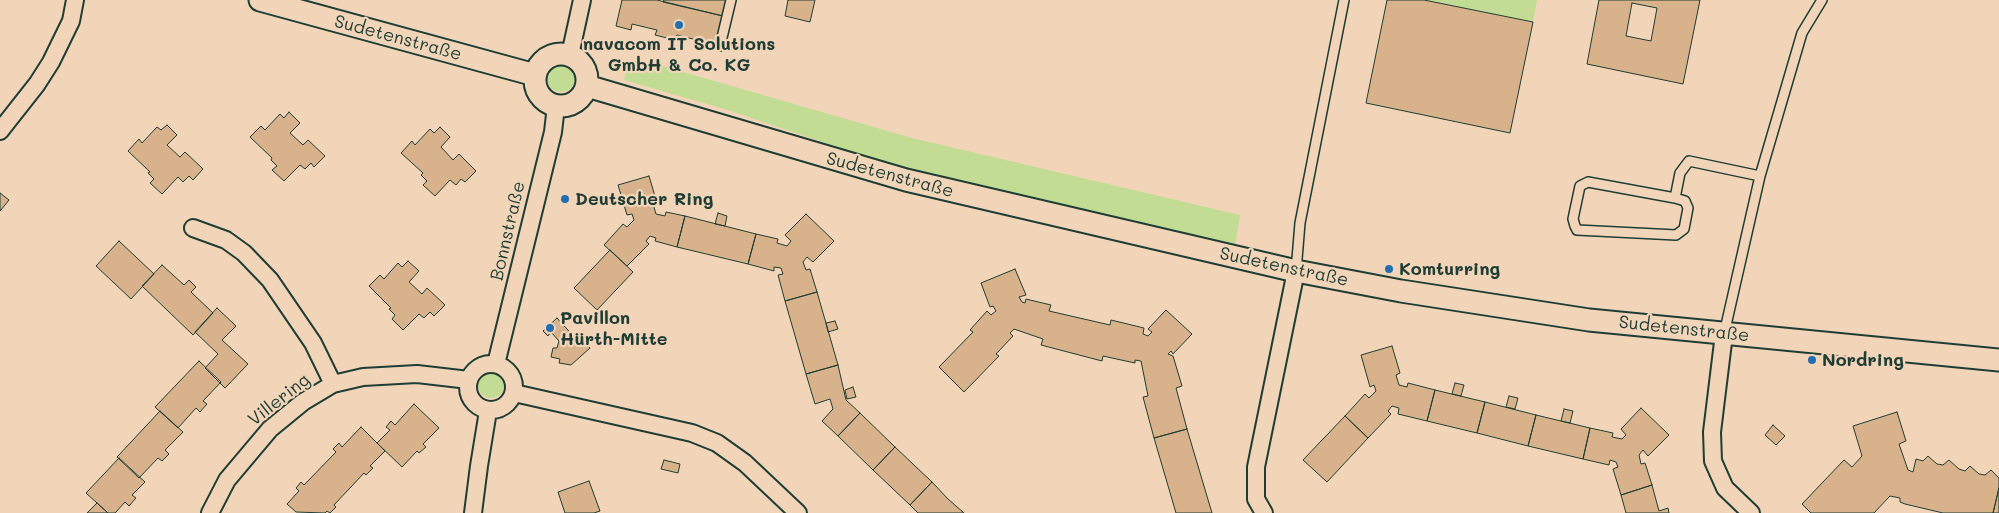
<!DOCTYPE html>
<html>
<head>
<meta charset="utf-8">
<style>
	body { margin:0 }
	canvas { display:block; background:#f2d5b8 }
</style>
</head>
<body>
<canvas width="1999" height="513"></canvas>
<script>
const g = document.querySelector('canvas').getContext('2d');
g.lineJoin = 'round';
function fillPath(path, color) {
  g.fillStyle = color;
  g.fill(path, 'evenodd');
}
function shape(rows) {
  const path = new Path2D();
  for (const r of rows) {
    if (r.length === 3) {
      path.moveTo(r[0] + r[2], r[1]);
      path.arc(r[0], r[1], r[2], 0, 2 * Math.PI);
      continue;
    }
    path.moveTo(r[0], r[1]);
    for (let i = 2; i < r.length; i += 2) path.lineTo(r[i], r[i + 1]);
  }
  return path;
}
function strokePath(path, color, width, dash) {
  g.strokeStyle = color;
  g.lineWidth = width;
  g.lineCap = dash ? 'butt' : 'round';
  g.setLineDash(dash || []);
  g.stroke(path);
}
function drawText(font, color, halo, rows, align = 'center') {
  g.font = font + ' Mali,sans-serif';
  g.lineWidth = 4.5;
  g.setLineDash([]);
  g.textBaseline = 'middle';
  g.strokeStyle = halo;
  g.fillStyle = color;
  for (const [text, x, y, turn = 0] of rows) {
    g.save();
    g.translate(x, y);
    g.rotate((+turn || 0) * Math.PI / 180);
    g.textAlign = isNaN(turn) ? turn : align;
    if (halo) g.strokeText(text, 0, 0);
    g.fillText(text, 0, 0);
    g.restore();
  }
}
fillPath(shape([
	[1424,0,1537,0,1533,22],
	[641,63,652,63,912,138,1240,215,1235,248,892,166,731,111,624,80,626,72,634,65],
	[561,78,14],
	[491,385,13]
]), '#c3dc93');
const building = shape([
	[622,0,657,0,723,16,715,49,700,46,701,41,677,35,675,40,655,35,657,30,632,24,631,30,616,26,622,0],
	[664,0,726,0,723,16,663,2,664,0],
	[788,0,815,0,810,22,785,16,788,0],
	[1387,0,1424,0,1533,22,1510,133,1366,103,1387,0],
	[1599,0,1700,0,1683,84,1587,64,1599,0],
	[1632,3,1657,8,1651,41,1626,36,1632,3],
	[289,112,300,123,290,133,303,145,308,140,325,156,314,167,311,163,305,169,300,165,284,181,272,170,277,166,271,160,272,158,250,137,261,126,265,130,280,114,284,118,289,112],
	[167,125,177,135,167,145,180,157,185,152,203,169,193,180,189,176,183,182,178,177,162,194,150,183,154,179,148,173,150,172,128,151,139,139,142,143,157,127,161,130,167,125],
	[440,127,450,137,441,147,453,160,459,154,476,171,465,182,461,179,456,185,450,180,435,196,423,185,427,181,421,175,423,173,401,153,412,141,415,145,430,129,434,133,440,127],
	[649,176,657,203,653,204,656,214,665,216,666,212,685,216,677,247,655,241,656,238,650,236,646,241,649,244,627,266,604,245,623,224,627,227,634,220,632,214,627,215,618,185,649,176],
	[0,193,9,200,0,211,0,193],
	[718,213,727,216,725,226,715,224,718,213],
	[806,214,834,241,813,262,807,257,803,262,806,270,810,269,817,292,785,301,778,275,783,274,781,268,774,267,774,271,748,264,756,234,778,239,777,243,787,246,791,241,785,235,806,214],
	[685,216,756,234,748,264,677,247,685,216],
	[119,241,154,274,131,299,96,266,119,241],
	[610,250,633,272,597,310,574,288,610,250],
	[408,261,419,271,409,282,422,294,427,288,445,305,434,316,430,312,424,318,419,314,403,330,392,319,395,315,389,309,391,308,369,286,380,275,384,279,398,263,402,267,408,261],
	[162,265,184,285,189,280,196,287,191,292,213,313,193,335,142,286,162,265],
	[1015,269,1026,295,1019,297,1022,302,1025,303,1026,299,1051,305,1049,311,1110,325,1111,320,1144,328,1143,334,1148,336,1152,332,1148,329,1166,310,1192,334,1173,354,1171,351,1168,354,1173,356,1182,386,1176,388,1187,429,1154,438,1143,397,1148,396,1141,361,1135,360,1135,363,1103,356,1102,361,1041,345,1043,339,1014,329,1010,333,1013,336,996,354,999,356,964,392,939,367,973,332,970,330,987,311,991,315,996,311,993,306,990,307,981,283,1015,269],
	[817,292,838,365,806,374,785,301,817,292],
	[217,308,236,326,222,340,248,364,225,388,205,368,218,354,195,332,217,308],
	[557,318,577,340,580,338,590,348,571,365,559,363,560,359,551,357,553,348,557,348,559,341,551,332,548,336,543,331,557,318],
	[835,321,838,329,828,332,826,323,835,321],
	[1392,346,1400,373,1396,375,1399,385,1407,387,1408,383,1435,390,1427,421,1398,414,1399,408,1392,406,1388,411,1391,414,1368,438,1345,416,1365,394,1369,398,1376,391,1374,385,1370,387,1361,355,1392,346],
	[199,361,221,382,203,401,207,404,200,412,196,408,178,428,155,407,199,361],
	[838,365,846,400,860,413,838,436,822,421,833,409,830,399,815,404,806,374,838,365],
	[1455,383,1464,385,1461,396,1452,394,1455,383],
	[853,387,856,397,847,399,845,390,853,387],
	[1435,390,1485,402,1477,433,1427,421,1435,390],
	[1509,396,1518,398,1515,409,1506,407,1509,396],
	[1485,402,1536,415,1528,446,1477,433,1485,402],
	[414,404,439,428,423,444,426,447,419,453,417,451,402,467,377,443,390,430,386,427,391,421,395,425,414,404],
	[1641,408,1669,435,1648,456,1643,450,1639,455,1641,464,1645,463,1652,485,1621,495,1613,469,1618,467,1616,462,1610,460,1609,465,1583,459,1590,428,1613,433,1612,437,1622,439,1626,435,1621,429,1641,408],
	[1564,409,1573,411,1570,423,1561,421,1564,409],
	[160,411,183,432,165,450,169,454,162,461,158,458,139,478,117,457,160,411],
	[1897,412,1906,441,1899,444,1908,470,1913,472,1916,459,1923,461,1928,456,1937,464,1943,465,1949,460,1959,469,1965,471,1970,466,1979,474,1985,475,1991,470,1999,478,1999,488,1993,513,1943,513,1905,504,1900,502,1900,498,1890,496,1874,513,1811,513,1802,504,1844,460,1852,467,1862,456,1853,426,1897,412],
	[860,413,895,447,873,470,838,436,860,413],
	[1536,415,1590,428,1583,459,1528,446,1536,415],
	[1345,416,1368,438,1327,482,1303,460,1345,416],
	[1773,425,1785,436,1776,445,1765,435,1773,425],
	[361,427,385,451,370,466,373,468,366,475,364,473,334,505,336,507,330,513,327,511,325,513,296,512,287,504,299,491,296,488,301,482,304,485,336,452,333,449,339,443,342,447,361,427],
	[1187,429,1212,513,1176,513,1154,438,1187,429],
	[895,447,932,482,910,505,873,470,895,447],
	[119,458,145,482,132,495,136,498,129,506,125,502,115,513,108,513,86,493,119,458],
	[664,460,680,464,678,473,661,469,664,460],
	[589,481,600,511,594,513,565,513,558,492,589,481],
	[932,482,948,499,964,513,918,513,910,505,932,482],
	[1652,485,1659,511,1668,508,1669,513,1626,513,1621,495,1652,485],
	[1999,488,1999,513,1993,513,1999,488],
	[97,503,108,513,87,513,97,503]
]);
fillPath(building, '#d8b28a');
strokePath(building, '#1f3d34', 1);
const service = shape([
	[720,46,731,0],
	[1675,198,1588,182,1580,186,1573,219,1575,226,1577,230,1676,235,1684,229,1688,208,1685,201,1675,198,1680,173,1689,161,1760,176],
	[1296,271,1300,223,1344,0],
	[1724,334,1760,176,1802,33,1822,0]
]);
const minor = shape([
	[570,55,582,0],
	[0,131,37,84,51,62,71,21,75,0],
	[193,228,226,240,244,253,270,280,313,343,333,384],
	[1724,334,1712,432,1713,461,1725,488,1751,513],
	[491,387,23],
	[496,364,553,132,556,106],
	[514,393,692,433,717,443,745,463,798,513],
	[210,513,227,480,270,429,303,402,333,384,363,377,417,374,469,380],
	[473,513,479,466,488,411],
	[1264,513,1256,499,1256,467,1296,271]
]);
const tertiary = shape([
	[260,0,535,75],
	[561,80,26],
	[587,86,906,180,1296,271,1401,291,1589,320,1999,360]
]);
strokePath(service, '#1f3d34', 12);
strokePath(minor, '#1f3d34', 20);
strokePath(tertiary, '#1f3d34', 25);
strokePath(service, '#f2d5b8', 9);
strokePath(minor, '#f2d5b8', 16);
strokePath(tertiary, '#f2d5b8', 21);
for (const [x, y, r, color] of [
	[679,25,5,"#1f6fb2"],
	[565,199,5,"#1f6fb2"],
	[1389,269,5,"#1f6fb2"],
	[550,328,5,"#1f6fb2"],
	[1812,360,5,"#1f6fb2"]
]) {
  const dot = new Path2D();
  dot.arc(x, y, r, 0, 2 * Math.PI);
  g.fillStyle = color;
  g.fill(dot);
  strokePath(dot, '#f2d5b8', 2);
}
drawText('18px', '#1f3d34', '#f2d5b8', [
	["Sudetenstraße",398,38,15],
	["Sudetenstraße",890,175,15],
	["Bonnstraße",508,231,-77],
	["Sudetenstraße",1284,267,12],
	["Sudetenstraße",1684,329,6],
	["Villering",279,400,-38]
]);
drawText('bold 18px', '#1f3d34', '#f2d5b8', [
	["navacom IT Solutions",679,44,"center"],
	["GmbH & Co. KG",679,65,"center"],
	["Deutscher Ring",575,199],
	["Komturring",1399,269],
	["Pavillon",560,318],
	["Hürth-Mitte",560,339],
	["Nordring",1822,360]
], 'left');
</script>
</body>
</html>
